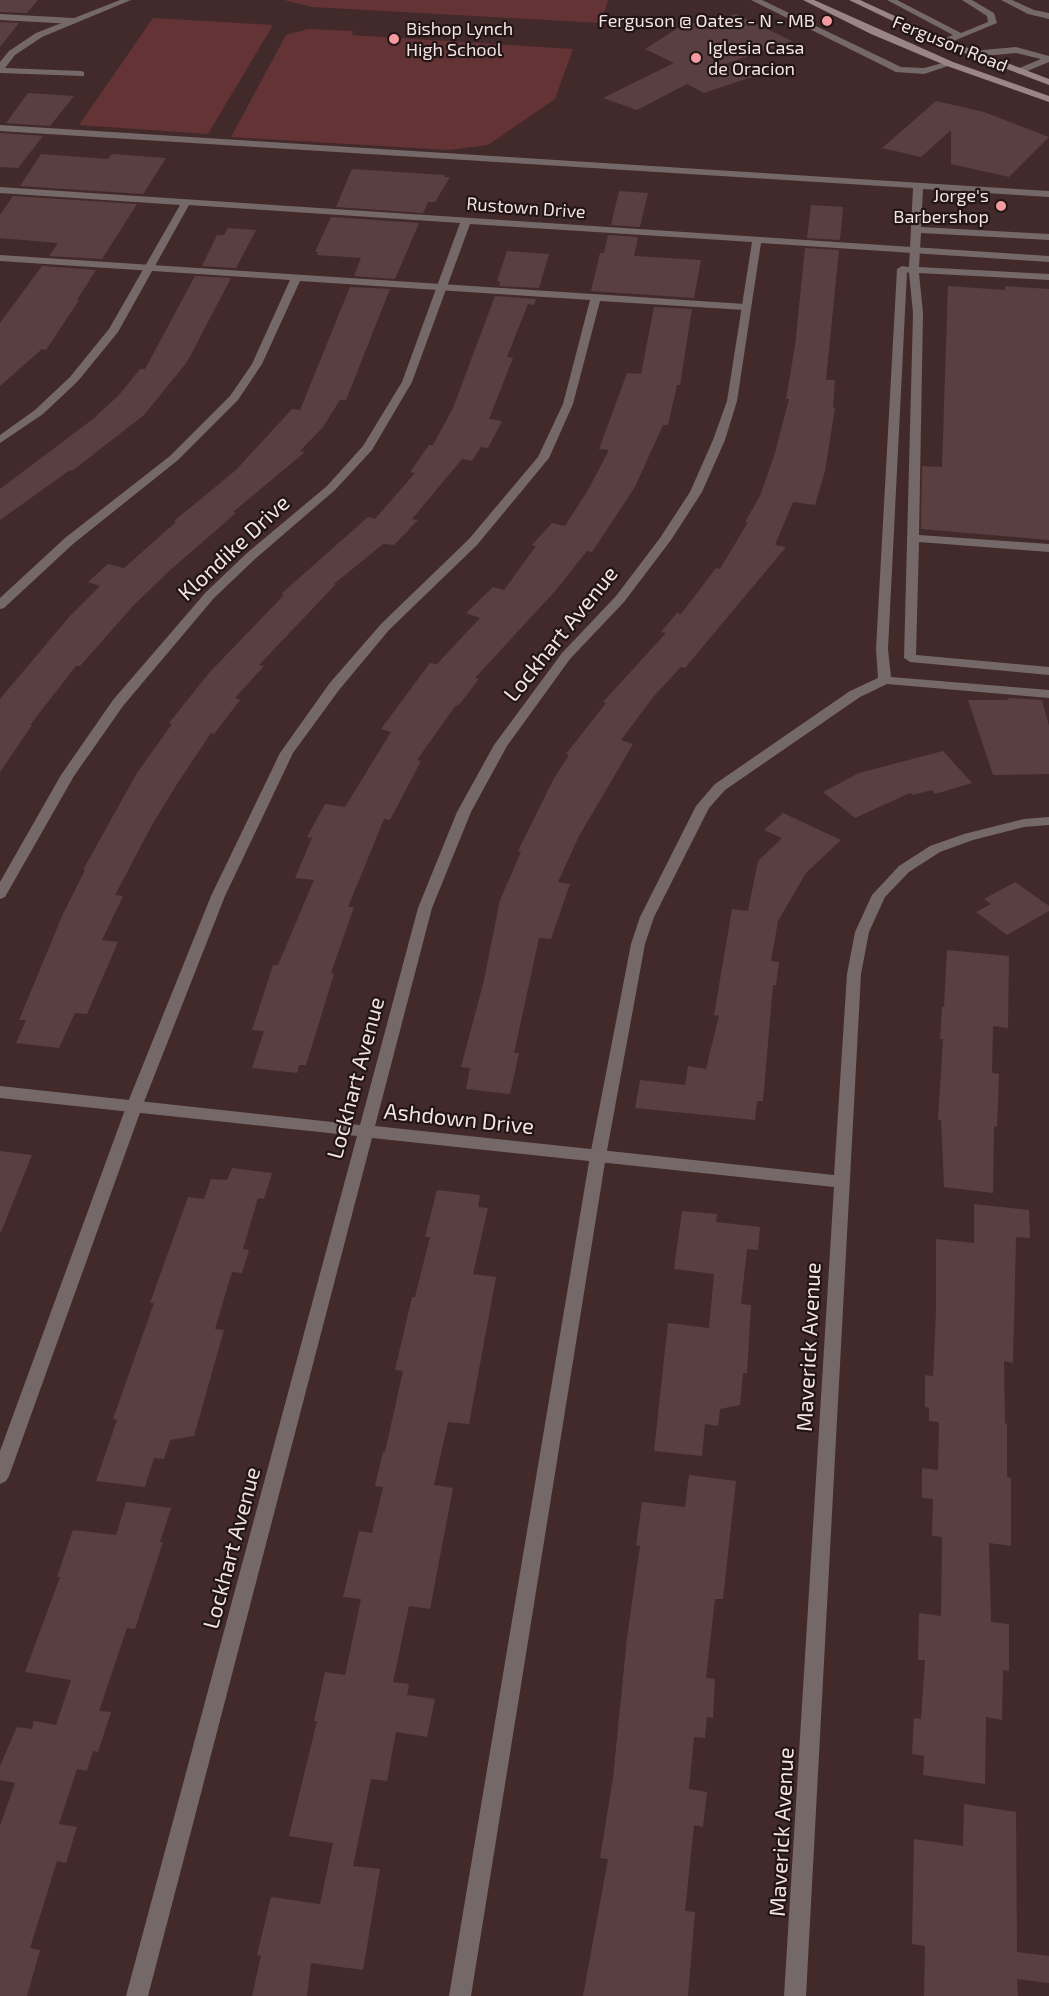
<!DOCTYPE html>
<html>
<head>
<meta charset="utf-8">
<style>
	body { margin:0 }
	canvas { display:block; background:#42292a }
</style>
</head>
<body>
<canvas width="1049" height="1996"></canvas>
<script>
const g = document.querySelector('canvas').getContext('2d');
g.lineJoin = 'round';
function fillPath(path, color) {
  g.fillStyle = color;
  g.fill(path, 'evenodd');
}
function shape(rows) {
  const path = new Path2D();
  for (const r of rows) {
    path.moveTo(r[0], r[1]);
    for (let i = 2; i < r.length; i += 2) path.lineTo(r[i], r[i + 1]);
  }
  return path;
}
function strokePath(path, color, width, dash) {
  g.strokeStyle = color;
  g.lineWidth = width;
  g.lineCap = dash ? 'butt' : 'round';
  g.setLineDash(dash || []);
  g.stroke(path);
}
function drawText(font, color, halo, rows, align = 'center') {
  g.font = font + ' "Exo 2",sans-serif';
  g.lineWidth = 4.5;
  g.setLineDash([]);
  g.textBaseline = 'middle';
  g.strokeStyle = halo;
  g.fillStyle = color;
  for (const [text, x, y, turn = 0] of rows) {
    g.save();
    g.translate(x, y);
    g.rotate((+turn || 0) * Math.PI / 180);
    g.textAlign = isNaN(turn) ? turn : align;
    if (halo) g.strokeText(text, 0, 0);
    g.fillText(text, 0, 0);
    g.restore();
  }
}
fillPath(shape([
	[284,0,608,0,601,23,312,7],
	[153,18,273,25,208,134,79,125],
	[308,29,353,31,352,35,573,49,555,99,488,145,449,150,231,137,286,35]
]), '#643336');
fillPath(shape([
	[0,0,38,0,27,13,0,12],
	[736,14,792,41,725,64,752,77,704,93,687,84,637,110,603,98,674,63,645,49,687,22,700,24],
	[0,22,19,23,0,47],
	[28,93,74,96,50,126,6,123],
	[936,101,984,112,1049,137,1009,177,951,164,951,130,921,157,882,148],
	[0,133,43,136,18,168,0,167],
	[41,154,108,159,112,154,166,158,143,194,20,186],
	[352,169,445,175,444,177,450,177,435,202,428,202,423,213,336,207],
	[619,191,648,193,640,227,611,225],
	[13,196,137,204,102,259,49,256,58,243,0,238,0,215],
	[811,205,843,207,840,240,807,238],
	[331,217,419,223,395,279,354,276,361,258,317,255,318,252,315,252],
	[228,228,256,230,236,268,202,266,217,235,224,235],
	[608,235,638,237,634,256,701,260,694,298,591,291,600,253,604,253],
	[805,248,839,250,826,380,835,380,833,408,835,408,825,471,815,505,793,502,775,545,786,547,685,668,681,667,654,696,621,740,633,744,579,836,558,882,570,884,551,939,539,938,514,1053,519,1053,510,1094,466,1089,470,1068,461,1067,484,980,500,900,521,852,518,851,553,780,569,755,566,754,606,703,603,702,666,633,661,632,677,613,681,614,716,568,720,569,748,522,745,522,760,496,775,453,789,399,786,399,795,346],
	[507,251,549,254,539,288,499,286,500,281,497,281],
	[42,266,96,270,77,300,79,300,46,350,42,349,0,386,0,323],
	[195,276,231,278,187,362,144,415,72,471,70,470,0,520,0,489,93,419,119,395,140,369,145,369],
	[948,286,1005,290,1005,286,1049,289,1049,540,921,529,922,466,942,467],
	[350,287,390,289,346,400,340,400,323,427,300,451,305,452,233,512,236,513,168,572,133,606,80,666,76,666,30,725,32,725,0,772,0,699,69,617,100,586,88,582,108,564,124,568,176,522,174,521,236,470,292,409,300,410],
	[495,296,536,299,534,305,528,304,507,357,513,358,489,419,502,421,488,448,481,447,472,461,462,459,412,519,418,520,394,545,383,544,334,584,336,584,259,665,264,666,235,698,240,700,214,734,211,733,177,784,152,825,115,895,123,896,102,940,118,942,87,1014,75,1013,59,1048,16,1043,26,1020,19,1020,63,914,85,870,83,870,137,773,172,724,169,723,209,673,284,595,281,594,368,517,375,519,415,473,410,472,429,445,433,445,453,408],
	[654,307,692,309,680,385,677,385,668,425,663,425,635,487,592,552,587,551,556,590,475,678,479,679,458,706,456,705,417,760,421,761,390,820,384,819,348,907,354,907,331,973,334,974,306,1065,299,1065,297,1073,252,1068,264,1031,252,1030,273,965,278,965,314,880,295,878,312,838,307,837,325,804,345,807,391,732,381,729,430,663,437,664,480,618,466,613,493,587,504,590,536,546,532,545,552,523,565,526,588,490,609,450,599,449,627,373,641,374],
	[1007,698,1042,700,1049,726,1049,774,993,775,968,700,1008,700],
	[943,751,972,783,935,794,932,790,913,795,910,793,855,818,823,792,859,773],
	[783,813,841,840,806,873,778,921,771,961,779,962,776,985,773,985,763,1101,757,1101,755,1120,635,1108,640,1080,685,1085,688,1066,706,1069,719,1016,714,1015,732,909,748,911,758,861,782,838,764,830],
	[1015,882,1049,906,1049,911,1007,935,976,912,991,904,984,899],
	[947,950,1009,956,1008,1028,993,1026,992,1073,999,1074,997,1127,994,1126,993,1193,944,1187,941,1120,938,1120,943,1039,940,1039,942,1007,944,1007],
	[0,1151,32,1155,1,1232,0,1232],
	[232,1168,272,1173,264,1199,258,1198,243,1249,249,1250,242,1273,232,1272,215,1329,224,1330,194,1436,170,1440,164,1459,154,1458,145,1487,96,1481,117,1420,113,1419,154,1303,150,1303,188,1197,204,1199,211,1179,227,1180],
	[437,1190,480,1195,478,1207,488,1208,473,1274,496,1277,469,1424,448,1422,434,1485,453,1488,430,1609,409,1606,393,1682,409,1684,407,1695,435,1699,427,1737,396,1732,387,1781,371,1779,353,1866,380,1869,363,1970,311,1963,307,1996,252,1996,261,1956,257,1955,271,1897,320,1904,333,1843,289,1836,317,1721,314,1721,325,1672,345,1675,361,1599,343,1597,359,1531,372,1533,383,1487,375,1486,383,1452,385,1452,403,1371,395,1370,412,1297,415,1297,430,1237,425,1237],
	[974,1204,1029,1210,1030,1238,1016,1237,1013,1363,1004,1361,1005,1423,1007,1424,1007,1477,1011,1478,1011,1546,989,1543,991,1622,1009,1624,1009,1671,1003,1670,1002,1720,986,1717,985,1784,923,1775,924,1756,912,1754,914,1718,921,1719,925,1660,918,1660,919,1613,941,1616,942,1537,932,1536,933,1499,922,1498,922,1468,938,1470,939,1422,929,1421,929,1408,925,1407,925,1375,933,1376,936,1312,936,1239,974,1243],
	[682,1211,717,1214,716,1222,760,1227,758,1250,747,1249,741,1304,751,1305,747,1373,743,1373,740,1405,720,1409,718,1426,705,1424,702,1456,654,1451,668,1323,709,1328,714,1274,674,1269],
	[689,1475,736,1481,723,1599,715,1599,706,1678,715,1679,713,1718,707,1717,705,1738,694,1737,689,1789,707,1792,703,1827,694,1825,685,1911,695,1912,688,1996,583,1996,608,1859,600,1858,613,1778,627,1638,640,1546,636,1545,642,1502,685,1507],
	[126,1502,171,1508,160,1542,163,1542,135,1629,127,1628,99,1711,111,1712,98,1752,93,1751,87,1771,77,1769,59,1824,77,1827,66,1863,57,1861,30,1948,40,1950,27,1996,0,1996,0,1826,15,1783,0,1780,0,1766,17,1727,32,1729,34,1721,56,1725,71,1680,25,1672,60,1577,57,1577,73,1530,116,1535],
	[964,1804,1016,1812,1017,1952,1049,1956,1049,1983,1017,1979,1018,1996,924,1996,925,1946,912,1944,914,1839,963,1846]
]), '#593f40');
fillPath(shape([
	[751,0,762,0,901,67,924,68,950,61,954,64,924,74,896,72,751,0],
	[887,0,897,0,961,33,988,22,987,16,962,0,972,0,994,13,997,23,944,45,940,42,941,40,953,35,887,0],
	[1001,0,1012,0,1034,10,1049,13,1049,19,1028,14,1001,0],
	[0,14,73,18,77,21,73,24,0,20,0,14],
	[1016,47,1049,56,1049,62,1020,74,1017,73,1017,69,1041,59,1016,53,973,57,969,54,973,51,1016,47],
	[0,125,1049,191,1049,197,923,189,921,227,1049,234,1049,240,921,233,919,267,1049,274,1049,280,919,273,923,313,919,535,1049,544,1049,552,919,542,916,655,1049,667,1049,675,910,662,904,658,913,313,909,273,907,272,888,649,891,677,1049,690,1049,698,887,684,860,697,725,790,709,808,654,917,645,944,606,1156,471,1996,449,1996,590,1156,631,944,640,917,696,806,715,784,850,691,878,678,876,649,897,269,902,266,909,267,913,188,0,131,0,125],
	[0,255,745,304,750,307,745,310,600,301,573,404,549,458,477,545,389,630,339,690,293,753,225,896,142,1107,9,1476,6,1481,0,1484,0,1451,126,1107,211,896,280,753,329,684,381,624,469,539,538,457,563,404,590,300,300,281,262,364,238,400,178,460,73,544,4,608,0,609,0,598,65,538,170,456,230,396,252,364,290,280,0,261,0,255]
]), '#756868');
fillPath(shape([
	[120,0,131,0,42,37,15,55,5,68,81,71,84,72,84,76,0,73,0,62,9,51,36,33,120,0],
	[0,187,1049,256,1049,262,761,243,737,401,725,440,702,492,671,540,624,602,570,659,507,746,471,812,432,908,375,1126,834,1175,847,974,855,932,872,895,899,866,930,846,964,834,1024,819,1049,817,1049,825,1024,827,973,840,940,852,909,872,885,897,869,932,861,974,806,1996,784,1996,834,1187,372,1138,148,1996,126,1996,357,1136,0,1098,0,1086,360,1125,418,908,457,812,494,745,562,653,616,596,660,538,690,492,713,440,727,401,752,242,470,224,412,382,372,450,335,490,255,559,214,598,123,706,74,776,5,897,0,899,0,882,61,775,113,700,206,592,247,553,327,486,363,446,402,382,460,223,189,205,118,332,78,381,43,414,0,443,0,435,35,410,70,377,109,329,180,205,0,193,0,187]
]), '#756868');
fillPath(shape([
	[803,0,814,0,953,62,1049,96,1049,102,947,66,871,34,803,0],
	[849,0,860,0,947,40,1049,79,1049,85,941,44,849,0]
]), '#9b8687');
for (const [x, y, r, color] of [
	[827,21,6,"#f49b9f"],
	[394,39,6,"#f49b9f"],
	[696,58,6,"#f49b9f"],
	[1001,206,6,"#f49b9f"]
]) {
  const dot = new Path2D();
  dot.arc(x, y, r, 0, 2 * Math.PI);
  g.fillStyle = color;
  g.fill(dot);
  strokePath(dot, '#211516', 2);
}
drawText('18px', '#f3e3e3', '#211516', [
	["Ferguson @ Oates - N - MB",815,21],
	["Bishop Lynch",406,29,"left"],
	["High School",406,50,"left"],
	["Iglesia Casa",708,48,"left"],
	["de Oracion",708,69,"left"],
	["Jorge's",989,196],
	["Barbershop",989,217]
], 'right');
drawText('18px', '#f3e3e3', '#211516', [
	["Ferguson Road",950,44,22],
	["Rustown Drive",526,208,4]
]);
drawText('22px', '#f3e3e3', '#211516', [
	["Klondike Drive",234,548,-43],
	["Lockhart Avenue",561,634,-51],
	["Lockhart Avenue",356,1078,-75],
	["Ashdown Drive",459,1119,6],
	["Maverick Avenue",809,1347,-87],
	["Lockhart Avenue",232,1548,-75],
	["Maverick Avenue",782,1832,-87]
]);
</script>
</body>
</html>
